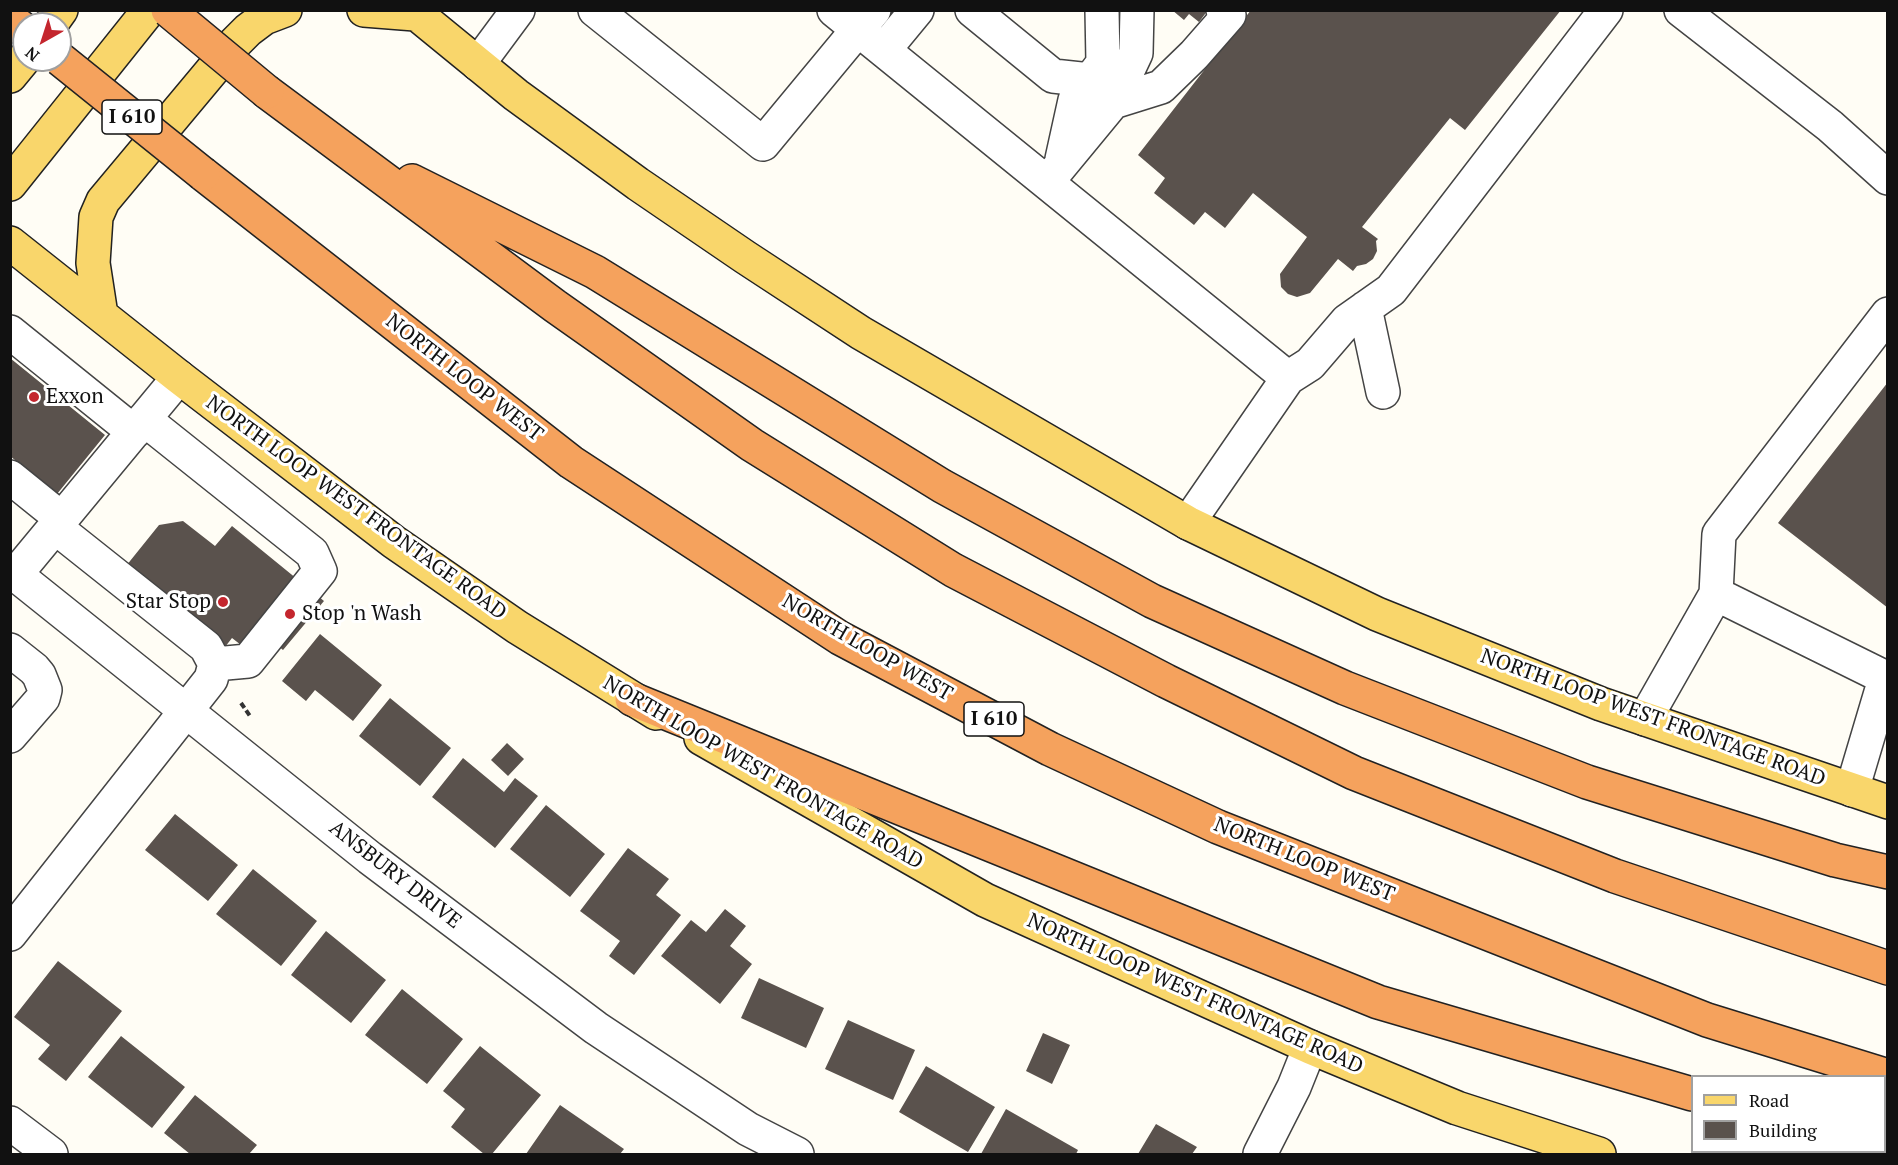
<!DOCTYPE html>
<html>
<head>
<meta charset="utf-8">
<style>
	body { margin:0 }
	#map { position:relative; width:1898px; height:1165px; overflow:hidden; background:#fffdf5; font-family:"PT Serif",serif }
	canvas { display:block }
	.frame { position:absolute; inset:0; border:12px solid #111; pointer-events:none }
	.legend { position:absolute; left:1691px; top:1075px; width:195px; height:78px; box-sizing:border-box; background:#fff; border:2px solid #a0a0a0; margin:0; padding:8px 10px; list-style:none; font-size:18px; color:#111 }
	.legend li { display:flex; align-items:center; gap:12px; height:30px }
	.legend b { width:30px; border:2px solid #a0a0a0 }
	.north { position:absolute; left:12px; top:12px; width:60px; height:60px; box-sizing:border-box; background:#fff; border:2px solid #a0a0a0; border-radius:50%; rotate:219deg; font-size:16px; font-weight:700; line-height:24px; text-align:center; color:#111 }
	.north::after { content:''; display:block; margin:auto; width:21px; height:27px; background:#c4262e; clip-path:polygon(50% 0,100% 100%,50% 72%,0 100%) }
</style>
</head>
<body>
<div id="map">
<canvas width="1898" height="1165"></canvas>
<div class="frame"></div>
<ul class="legend">
<li><b style="height:8px;background:#f9d66b"></b>Road</li>
<li><b style="height:16px;background:#5a524d"></b>Building</li>
</ul>
<div class="north">N</div>
</div>
<script>
const g = document.querySelector('canvas').getContext('2d');
g.lineJoin = 'round';
function fillPath(path, color) {
  g.fillStyle = color;
  g.fill(path, 'evenodd');
}
function shape(rows) {
  const path = new Path2D();
  for (const r of rows) {
    path.moveTo(r[0], r[1]);
    for (let i = 2; i < r.length; i += 2) path.lineTo(r[i], r[i + 1]);
  }
  return path;
}
function strokePath(path, color, width, dash) {
  g.strokeStyle = color;
  g.lineWidth = width;
  g.lineCap = dash ? 'butt' : 'round';
  g.setLineDash(dash || []);
  g.stroke(path);
}
function drawText(font, color, halo, rows, align = 'center') {
  g.font = font + ' "PT Serif",serif';
  g.lineWidth = 6;
  g.setLineDash([]);
  g.textBaseline = 'middle';
  g.strokeStyle = halo;
  g.fillStyle = color;
  for (const [text, x, y, turn = 0] of rows) {
    g.save();
    g.translate(x, y);
    g.rotate((+turn || 0) * Math.PI / 180);
    g.textAlign = isNaN(turn) ? turn : align;
    if (halo) g.strokeText(text, 0, 0);
    g.fillText(text, 0, 0);
    g.restore();
  }
}
fillPath(shape([
	[1172,10,1208,10,1199,22,1189,14,1184,20],
	[1251,10,1561,10,1465,130,1450,118,1362,227,1378,239,1376,241,1377,251,1373,259,1366,264,1357,266,1353,271,1338,259,1310,293,1297,297,1288,294,1281,287,1280,274,1307,237,1253,193,1225,228,1205,212,1194,225,1154,193,1165,178,1138,155],
	[10,358,105,435,57,494,10,456],
	[1888,382,1888,608,1778,523],
	[183,521,215,546,232,526,324,601,283,650,255,627,241,645,232,638,225,647,126,566,159,525],
	[320,634,382,685,353,721,315,690,306,701,282,681],
	[390,698,451,748,420,786,359,736],
	[507,743,524,759,508,776,491,760],
	[463,758,504,792,515,778,538,796,495,848,432,797],
	[546,805,605,854,570,897,510,849],
	[175,814,238,865,208,901,145,850],
	[628,848,669,879,656,895,681,915,634,975,609,956,620,941,580,911],
	[253,869,317,921,281,966,216,914],
	[725,909,746,926,730,946,752,964,720,1004,661,956,691,920,706,932],
	[326,931,386,980,351,1023,291,975],
	[58,961,122,1011,66,1081,38,1059,50,1045,14,1017],
	[759,978,824,1008,806,1048,741,1018],
	[402,989,463,1039,427,1084,365,1035],
	[848,1020,915,1050,893,1100,825,1069],
	[1043,1033,1070,1045,1052,1084,1026,1071],
	[121,1036,185,1087,152,1128,88,1077],
	[480,1046,541,1095,492,1154,484,1154,451,1127,465,1109,443,1091],
	[926,1066,995,1107,968,1152,899,1112],
	[195,1095,257,1145,249,1154,190,1154,164,1133],
	[560,1105,624,1149,620,1154,526,1154],
	[1006,1109,1078,1150,1076,1154,981,1154],
	[1156,1124,1197,1147,1192,1154,1138,1154]
]), '#5a524d');
const minor = shape([
	[595,10,763,144,874,10],
	[834,10,1288,378],
	[972,10,1053,76,1090,80],
	[1681,10,1830,126,1888,178],
	[884,50,917,10],
	[478,64,518,10],
	[1113,102,1161,87,1194,55,1229,15,1223,10],
	[1062,159,1075,100,1103,63,1102,10],
	[1047,182,1113,102,1136,53,1137,10],
	[1365,308,1383,392],
	[10,332,134,432],
	[144,419,312,553,320,571,248,661,215,664],
	[10,477,62,519],
	[1188,523,1288,378,1310,364,1347,321,1391,290,1606,10],
	[10,570,370,858,596,1028,748,1129,797,1154],
	[16,574,179,377],
	[1716,594,1888,679],
	[10,650,34,669,39,675,45,690,43,698,10,736],
	[1645,719,1716,594,1719,534,1888,314],
	[1852,790,1885,679],
	[10,934,211,679,215,664,206,647,55,527],
	[10,1123,51,1154],
	[1260,1154,1294,1087,1310,1047]
]);
const major = shape([
	[364,10,415,14],
	[412,10,516,95,638,184,745,257,861,333,1188,523,1377,614,1601,704,1888,802],
	[51,24,61,10],
	[10,76,24,59],
	[10,184,149,10],
	[10,243,179,377,394,542,517,627,656,713],
	[101,315,93,263,96,217,103,201,235,43,248,30,264,18,285,10],
	[701,738,985,900,1310,1047,1457,1108,1599,1154]
]);
const highway = shape([
	[10,19,24,30],
	[267,92,555,306,752,445,953,570,1166,681,1354,773,1615,876,1888,968],
	[203,174,571,462,840,638,1050,749,1218,827,1707,1020,1888,1076],
	[412,181,595,272,942,486,1152,601,1345,688,1587,782,1835,860,1888,872],
	[632,699,1378,1002,1692,1094],
	[1884,1146,1888,1147]
]);
strokePath(minor, '#444', 36);
strokePath(major, '#222', 36);
strokePath(highway, '#222', 36);
strokePath(shape([
	[241,703,250,716]
]), '#333', 4, [6, 3]);
strokePath(minor, '#fff', 33);
strokePath(major, '#f9d66b', 33);
strokePath(highway, '#f5a25d', 33);
const highwayBridge = shape([
	[168,10,267,92],
	[60,59,203,174]
]);
strokePath(highwayBridge, '#222', 36, []);
strokePath(highwayBridge, '#f5a25d', 33);
for (const [x, y, r, color] of [
	[34,397,6,"#c4262e"],
	[223,602,6,"#c4262e"],
	[290,614,6,"#c4262e"]
]) {
  const dot = new Path2D();
  dot.arc(x, y, r, 0, 2 * Math.PI);
  g.fillStyle = color;
  g.fill(dot);
  strokePath(dot, '#fff', 2);
}
for (const [x, y, w] of [
	[132,117,60],
	[994,719,60]
]) {
  const box = new Path2D();
  box.roundRect(x - w / 2, y - 17, w, 34, 4.5);
  g.fillStyle = '#fff';
  g.fill(box);
  strokePath(box, '#111', 1.5);
}
drawText('bold 20px', '#111', null, [
	["I 610",132,117],
	["I 610",994,719]
]);
drawText('21px', '#111', '#fff', [
	["NORTH LOOP WEST",464,378,38],
	["NORTH LOOP WEST FRONTAGE ROAD",356,508,36],
	["NORTH LOOP WEST",867,648,30],
	["NORTH LOOP WEST FRONTAGE ROAD",1653,718,20],
	["NORTH LOOP WEST FRONTAGE ROAD",763,773,30],
	["NORTH LOOP WEST",1304,860,22],
	["ANSBURY DRIVE",395,875,38],
	["NORTH LOOP WEST FRONTAGE ROAD",1195,994,24]
]);
drawText('21px', '#111', '#fff', [
	["Exxon",46,397],
	["Star Stop",211,602,"right"],
	["Stop 'n Wash",302,614]
], 'left');
</script>
</body>
</html>
